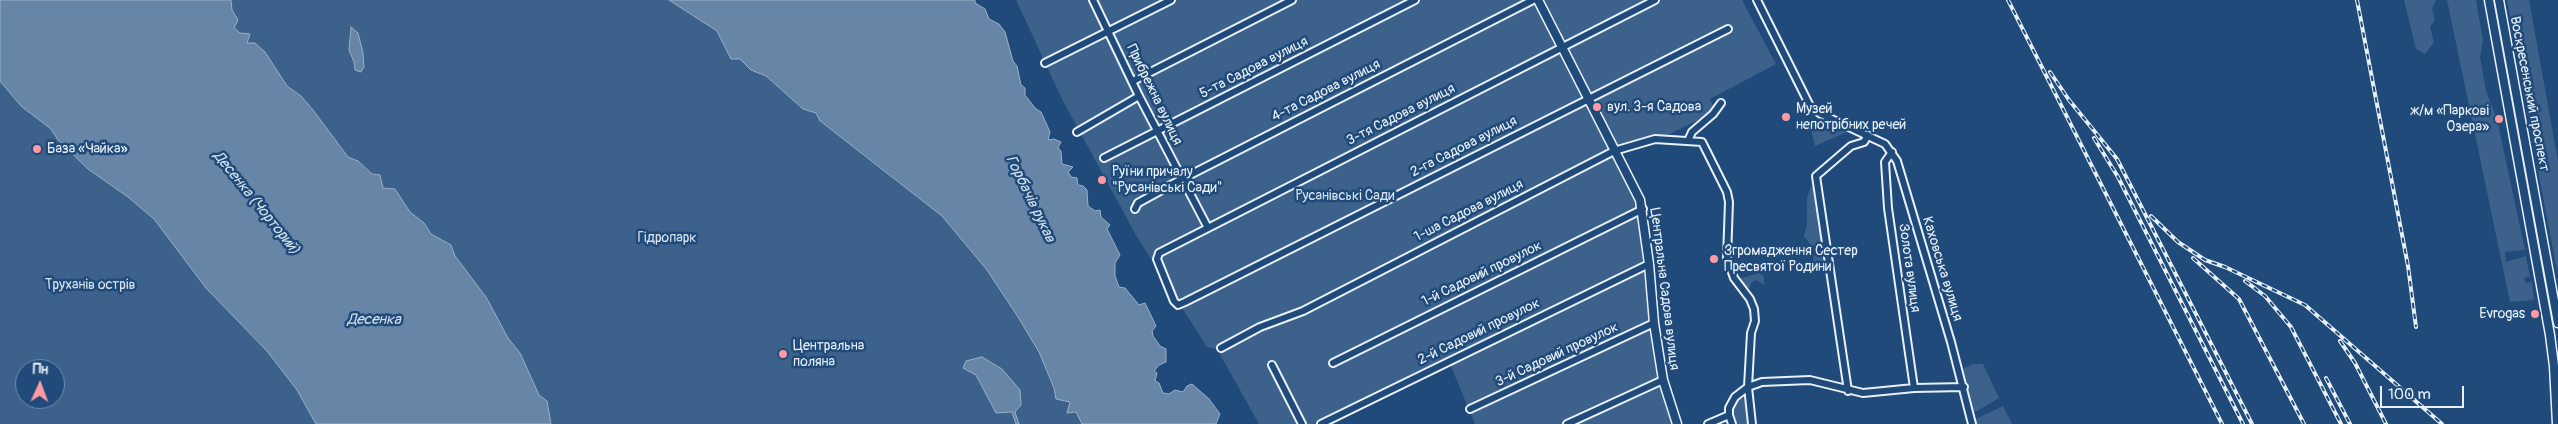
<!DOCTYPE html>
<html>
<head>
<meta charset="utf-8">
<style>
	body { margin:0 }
	#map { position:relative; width:2558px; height:424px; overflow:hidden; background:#1f4a7a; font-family:Pangolin,sans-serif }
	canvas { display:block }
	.north { position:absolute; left:15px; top:359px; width:50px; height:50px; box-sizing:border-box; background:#1f4a7a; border:1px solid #6f8dac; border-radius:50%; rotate:2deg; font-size:14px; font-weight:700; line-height:20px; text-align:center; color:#e8f1f8 }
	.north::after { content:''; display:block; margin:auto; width:18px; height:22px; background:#ff9aa2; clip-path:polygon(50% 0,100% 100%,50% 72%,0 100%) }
	.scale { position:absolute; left:2380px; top:386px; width:84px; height:22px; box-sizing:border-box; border:2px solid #e8f1f8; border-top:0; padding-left:6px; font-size:15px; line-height:18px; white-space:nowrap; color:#e8f1f8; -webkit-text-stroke:4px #1f4a7a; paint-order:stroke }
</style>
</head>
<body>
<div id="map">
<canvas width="2558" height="424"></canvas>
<div class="north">Пн</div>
<div class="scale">100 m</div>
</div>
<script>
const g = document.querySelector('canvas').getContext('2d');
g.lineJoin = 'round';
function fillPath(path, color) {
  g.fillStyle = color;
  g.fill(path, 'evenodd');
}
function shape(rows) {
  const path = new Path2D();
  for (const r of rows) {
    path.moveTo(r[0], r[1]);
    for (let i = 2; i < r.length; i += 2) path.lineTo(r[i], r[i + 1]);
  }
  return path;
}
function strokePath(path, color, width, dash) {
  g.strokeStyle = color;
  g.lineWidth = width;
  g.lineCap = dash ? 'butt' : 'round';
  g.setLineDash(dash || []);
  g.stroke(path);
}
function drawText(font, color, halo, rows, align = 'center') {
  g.font = font + ' Pangolin,sans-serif';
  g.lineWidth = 5;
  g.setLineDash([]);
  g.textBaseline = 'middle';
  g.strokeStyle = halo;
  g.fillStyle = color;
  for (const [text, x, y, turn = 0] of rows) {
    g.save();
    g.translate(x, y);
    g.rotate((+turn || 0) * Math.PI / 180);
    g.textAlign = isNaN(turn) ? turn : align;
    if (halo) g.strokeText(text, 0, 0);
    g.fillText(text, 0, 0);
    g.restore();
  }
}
fillPath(shape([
	[231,0,669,0,717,31,731,59,740,59,751,70,765,76,803,109,816,113,820,122,942,216,987,270,1018,317,1039,352,1054,388,1056,399,1070,402,1068,413,1076,412,1082,424,1019,424,1015,412,976,375,996,413,1013,412,1016,424,551,424,520,353,508,338,486,297,455,256,451,245,431,234,424,223,410,212,395,189,383,188,358,161,348,157,301,96,287,86,265,52,246,43,233,28,238,20,232,10],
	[1016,0,1742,0,1776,64,1710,99,1714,108,1710,114,1668,135,1641,139,1610,152,1640,207,1673,424,1475,424,1450,364,1330,424,1259,424,1217,349,1207,347,1137,237,1062,99],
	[2404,0,2436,0,2432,9,2435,20,2430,27,2434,42,2425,54,2416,49],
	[2447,0,2476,0,2483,41,2480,57,2486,91,2497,119,2525,250,2505,252,2506,262,2526,256,2530,277,2524,278,2526,283,2532,282,2534,300,2510,302],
	[2507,0,2529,0,2558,161,2558,276,2523,91,2529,83,2523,47,2515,41],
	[0,81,21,106,51,129,58,140,88,169,128,197,154,219,206,288,267,351,297,390,316,424,0,424],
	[25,369,55,369,55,399,25,399],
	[1829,125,1847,132,1815,146,1811,130],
	[1815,184,1815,208,1819,208,1821,212,1817,224,1819,229,1823,229,1825,246,1823,251,1828,261,1826,266,1817,268,1813,260,1815,250,1804,236,1807,224,1807,199,1811,187],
	[1759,273,1764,277,1764,285,1756,280,1751,283,1750,288,1744,287,1740,283,1739,279],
	[1973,364,1983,364,1999,398,1977,411,1973,411,1963,369],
	[1741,396,1747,403,1749,424,1735,424,1732,415,1736,400],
	[2003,406,2012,424,1976,424,1976,419]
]), '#3c628c');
const water = shape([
	[0,0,231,0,232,10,238,20,234,28,240,33,250,34,247,43,255,43,265,52,287,86,301,96,313,110,348,157,358,161,372,174,380,175,383,188,395,189,410,212,424,223,431,234,451,245,455,256,486,297,508,338,520,353,539,395,547,401,551,424,316,424,297,390,267,351,206,288,154,219,128,197,88,169,58,140,51,129,21,106,0,81,0,0],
	[669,0,975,0,975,3,985,9,989,19,999,24,1005,32,1013,61,1017,66,1021,85,1025,88,1025,95,1035,108,1041,112,1050,132,1048,140,1054,139,1061,142,1058,148,1061,151,1062,164,1073,167,1068,172,1071,177,1077,178,1078,185,1083,186,1087,190,1088,206,1095,211,1100,210,1101,217,1110,225,1107,229,1120,255,1115,263,1115,276,1119,287,1125,288,1139,305,1145,303,1156,326,1152,331,1153,336,1160,346,1166,349,1166,362,1159,365,1154,371,1157,373,1155,381,1159,383,1163,393,1169,394,1175,390,1183,392,1187,386,1192,384,1209,399,1220,414,1216,424,1082,424,1076,412,1067,413,1070,402,1056,399,1054,388,1039,352,1018,317,987,270,942,216,820,121,816,113,803,109,766,76,751,70,740,59,731,59,717,31,669,0],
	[351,27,358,33,363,53,364,67,361,72,355,70,354,62,349,50,351,27],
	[982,357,1002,369,1020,390,1021,405,1015,412,1019,424,1016,424,1012,412,996,413,976,375,963,368,966,361,982,357]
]);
fillPath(water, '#6685a7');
strokePath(water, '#9ab0c7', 1);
const minor = shape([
	[1093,0,1139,96,1208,228],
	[1655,0,1159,253,1157,259,1174,301,1178,305,1185,302,1728,29],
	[1757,0,1810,106,1821,114,1885,144,1897,161,1951,342,1972,424],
	[1045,63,1171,0],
	[1133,81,1292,0],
	[1077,132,1139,96],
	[1688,141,1692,132,1713,114,1721,103],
	[1892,152,1885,162,1888,208,1914,388],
	[1104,158,1415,0],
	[1135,209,1138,203,1182,179,1533,0],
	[1221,348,1260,327,1303,311,1614,151,1655,139,1702,142,1727,192,1729,202,1727,258,1734,278,1750,299,1754,309,1755,321,1751,333,1748,387,1752,424],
	[1333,363,1643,209],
	[1272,365,1302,424],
	[1848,391,1816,176,1851,146,1864,142,1868,135],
	[1470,409,1654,323],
	[1729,415,1732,424],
	[1321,424,1649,264],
	[1567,424,1663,380],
	[1708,424,1729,415,1729,408,1735,397,1748,387,1762,382,1810,380,1863,393,1914,388,1964,387]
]);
const major = shape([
	[1538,0,1640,200,1649,264,1654,323,1663,380,1677,424],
	[2489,0,2550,335,2554,366,2557,424],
	[2499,0,2558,323]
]);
strokePath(minor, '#e8f1f8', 10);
strokePath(major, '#e8f1f8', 11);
strokePath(minor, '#1f4a7a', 6);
strokePath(major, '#1f4a7a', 8);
const rail = shape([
	[2008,0,2222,424],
	[2357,0,2408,266,2416,327],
	[2050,72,2069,100,2117,159,2252,424],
	[2094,138,2118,177,2243,424],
	[2151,216,2178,242,2205,260,2225,267,2305,305,2442,424],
	[2193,258,2239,299,2304,424],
	[2245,281,2265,296,2291,327,2341,424],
	[2340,341,2355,363,2386,424],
	[2326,378,2350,424]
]);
strokePath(rail, '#e8f1f8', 4);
strokePath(rail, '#1f4a7a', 2, [5.5]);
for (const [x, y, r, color] of [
	[1597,107,5,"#ff9aa2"],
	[1786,117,5,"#ff9aa2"],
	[2499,119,5,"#ff9aa2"],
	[37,149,5,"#ff9aa2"],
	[1102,180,5,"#ff9aa2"],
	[1714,259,5,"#ff9aa2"],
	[2535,314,5,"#ff9aa2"],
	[783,354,5,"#ff9aa2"]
]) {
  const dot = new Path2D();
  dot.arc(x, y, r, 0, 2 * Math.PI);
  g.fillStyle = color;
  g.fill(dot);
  strokePath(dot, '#1f4a7a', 2);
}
drawText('14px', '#e8f1f8', '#1f4a7a', [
	["5-та Садова вулиця",1254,68,-27],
	["4-та Садова вулиця",1326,91,-27],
	["Воскресенський проспект",2529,94,79],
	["Прибрежна вулиця",1154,95,64],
	["3-тя Садова вулиця",1401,115,-27],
	["2-га Садова вулиця",1464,147,-27],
	["1-ша Садова вулиця",1469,211,-27],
	["Золота вулиця",1909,268,82],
	["Каховська вулиця",1942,269,73],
	["1-й Садовий провулок",1482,274,-26],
	["Центральна Садова вулиця",1664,289,83],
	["2-й Садовий провулок",1479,332,-26],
	["3-й Садовий провулок",1557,355,-25]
]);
drawText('14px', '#e8f1f8', '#1f4a7a', [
	["вул. 3-я Садова",1607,107],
	["Музей",1796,109],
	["непотрібних речей",1796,125],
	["ж/м «Паркові",2489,111,"right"],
	["Озера»",2489,127,"right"],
	["База «Чайка»",47,149],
	["Руїни причалу",1112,172],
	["\"Русанівські Сади\"",1112,188],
	["Згромадження Сестер",1724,251],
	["Пресвятої Родини",1724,267],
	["Evrogas",2525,314,"right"],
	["Центральна",793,346],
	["поляна",793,362]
], 'left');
drawText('14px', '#d7e3ed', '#1f4a7a', [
	["Русанівські Сади",1345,196],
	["Гідропарк",667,238],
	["Труханів острів",90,285]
]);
drawText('italic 15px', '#d4e1ec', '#1f4a7a', [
	["Горбачів рукав",1030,199,64],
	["Десенка (Чорторий)",256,203,51],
	["Десенка",374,320]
]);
</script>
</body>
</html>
